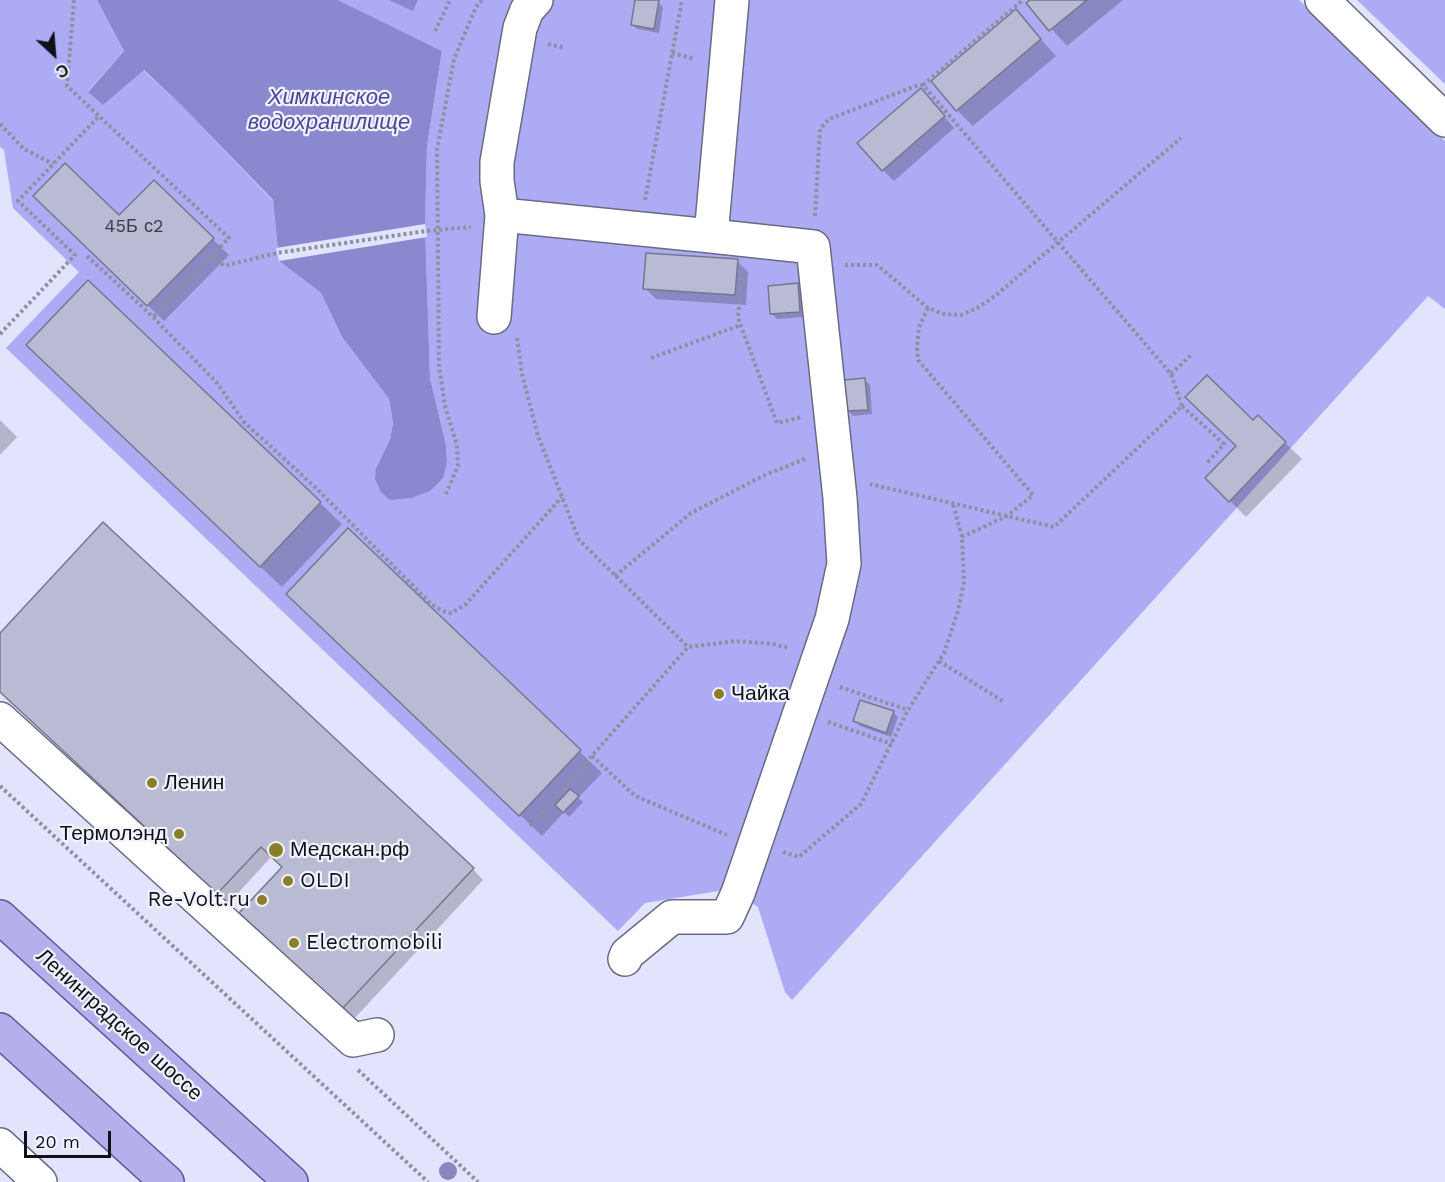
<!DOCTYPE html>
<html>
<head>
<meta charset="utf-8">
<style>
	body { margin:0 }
	#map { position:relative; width:1445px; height:1182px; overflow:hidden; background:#e2e3fd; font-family:"Work Sans",sans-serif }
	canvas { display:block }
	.north { position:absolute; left:24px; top:24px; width:60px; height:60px; -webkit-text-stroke:4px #f1f2fc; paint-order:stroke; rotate:154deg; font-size:16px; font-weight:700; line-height:24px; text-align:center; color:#101019 }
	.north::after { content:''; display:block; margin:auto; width:21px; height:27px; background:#101019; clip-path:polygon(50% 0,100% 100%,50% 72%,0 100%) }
	.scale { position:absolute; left:24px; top:1131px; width:87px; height:27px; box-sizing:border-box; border:3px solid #101019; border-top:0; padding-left:8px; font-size:18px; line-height:21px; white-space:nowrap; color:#101019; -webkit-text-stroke:4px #f1f2fc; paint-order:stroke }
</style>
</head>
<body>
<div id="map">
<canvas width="1445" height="1182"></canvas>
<div class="north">С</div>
<div class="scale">20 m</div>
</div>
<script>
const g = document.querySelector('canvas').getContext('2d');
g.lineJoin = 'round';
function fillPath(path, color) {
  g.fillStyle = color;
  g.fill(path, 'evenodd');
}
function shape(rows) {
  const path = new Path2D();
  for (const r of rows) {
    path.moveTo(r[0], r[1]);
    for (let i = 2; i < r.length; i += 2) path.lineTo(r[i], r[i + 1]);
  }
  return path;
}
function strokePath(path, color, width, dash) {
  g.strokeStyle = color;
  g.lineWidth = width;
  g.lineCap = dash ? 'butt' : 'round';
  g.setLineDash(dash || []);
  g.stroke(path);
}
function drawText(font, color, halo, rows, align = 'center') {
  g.font = font + ' "Work Sans",sans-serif';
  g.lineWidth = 4.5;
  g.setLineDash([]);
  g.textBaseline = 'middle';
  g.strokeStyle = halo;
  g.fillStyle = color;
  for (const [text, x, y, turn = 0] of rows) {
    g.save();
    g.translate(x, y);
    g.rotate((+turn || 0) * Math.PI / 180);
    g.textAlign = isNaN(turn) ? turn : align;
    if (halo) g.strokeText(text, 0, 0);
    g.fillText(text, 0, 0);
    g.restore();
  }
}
fillPath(shape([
	[0,0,97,0,124,51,88,91,103,105,143,70,180,104,273,201,279,261,321,293,342,337,389,399,393,423,390,441,376,468,447,462,446,445,430,378,425,224,427,146,442,51,338,0,1299,0,1445,141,1445,309,1428,296,792,1000,785,992,758,907,730,889,645,903,618,931,6,348,79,272,13,208,4,150,0,147],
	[1357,0,1445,0,1445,84]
]), '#acabf4');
fillPath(shape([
	[97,0,338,0,442,51,427,146,425,224,430,378,446,445,447,462,443,478,430,491,411,498,390,500,381,492,375,479,376,468,390,440,393,423,389,399,342,337,321,293,279,261,273,200,180,104,144,70,103,105,88,92,124,51],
	[389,0,418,0,413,11]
]), '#8a89cf');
fillPath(shape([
	[425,224,427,237,279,261,276,248]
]), '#e2e3fd');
fillPath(shape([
	[636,0,658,2,663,7,659,33,637,29,632,24],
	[1032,0,1123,0,1067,46,1028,3],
	[1015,11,1056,56,973,126,957,110],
	[931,101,954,128,894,181,883,170],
	[154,182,229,255,164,321,35,196,119,218],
	[737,261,748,272,746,305,656,299,645,288],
	[88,282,342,524,282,587,50,367],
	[798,285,803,290,805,317,777,319,772,314],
	[865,380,870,385,872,414,853,416,848,411],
	[1258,417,1302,459,1246,517,1207,478,1237,446],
	[0,420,17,437,0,455],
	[348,530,602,773,578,798,583,802,569,817,564,812,542,836,310,615],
	[0,635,473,869,483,880,354,1019,252,924,284,867,272,856,228,904,0,691],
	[893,712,898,717,891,737,860,726,855,721]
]), '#0003');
const building = shape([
	[635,0,659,0,654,29,631,25,635,0],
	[1030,0,1087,0,1049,31,1026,3,1030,0],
	[1016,9,1041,39,956,111,931,81,1016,9],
	[921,88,945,116,882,171,857,143,921,88],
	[65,163,119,215,154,180,214,238,147,306,33,196,65,163],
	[646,253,738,259,735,295,643,289,646,253],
	[88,280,321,502,260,567,26,345,88,280],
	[798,283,800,312,770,314,768,286,798,283],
	[1207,375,1253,420,1258,415,1286,442,1229,502,1205,478,1236,446,1185,397,1207,375],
	[865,378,868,410,846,411,844,380,865,378],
	[103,522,474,868,342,1009,239,913,282,867,261,847,217,894,0,692,0,633,103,522],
	[348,528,581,750,519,816,286,594,348,528],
	[860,700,894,711,886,733,853,721,860,700],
	[570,789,579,796,563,813,555,805,570,789]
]);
fillPath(building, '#b9bad3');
strokePath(building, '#76778e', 1.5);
const minor = shape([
	[536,0,527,10,520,28,497,162,497,181,502,215,711,236],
	[1322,0,1445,120],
	[494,317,502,215],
	[0,719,353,1040,377,1035],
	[625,959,627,954,672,917,727,917,738,893,832,619,844,564,840,498,813,247,711,236,732,0],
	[0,1145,40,1182]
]);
const major = shape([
	[0,917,291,1182],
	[0,1030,167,1182]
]);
strokePath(minor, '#6a6a81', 36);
strokePath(major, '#595699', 36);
strokePath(shape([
	[74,0,67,86,229,238,153,317],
	[435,31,450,0],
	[548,44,565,48],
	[672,53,695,59],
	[923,85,1023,0],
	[0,124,24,149,53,164],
	[645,200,682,0],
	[815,216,820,129,829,119,916,86,923,85,1171,374,1182,406,1054,527,870,484],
	[213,255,224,266,277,253,426,231,471,227],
	[87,256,153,317,217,383,244,422,315,487,431,604,443,611,451,613,465,605,562,497],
	[845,265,877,265,928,308,944,314,961,315,977,308,995,296,1181,138],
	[742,271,738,318,777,423,802,417],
	[928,308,919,327,917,348,918,360,1033,495,1007,516,962,537],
	[0,334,75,255,18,201,99,116],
	[517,338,522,374,538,436,579,540,688,647],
	[651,358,741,325],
	[1171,374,1192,354],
	[1182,406,1224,444,1206,464],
	[446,494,458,466,457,445,445,406,439,366,437,150,454,59,476,7,482,0],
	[615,576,691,513,765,475,805,459],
	[939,661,1004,702],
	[840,687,908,710],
	[828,722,892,744],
	[592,756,635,796,727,835],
	[0,786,428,1182],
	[530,826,688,647,735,641,773,644,789,648],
	[783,852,799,857,861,804,908,710,944,653,958,611,964,582,962,537,953,504],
	[358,1070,478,1182]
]), '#8f8fa3', 4, [3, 3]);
strokePath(minor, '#fff', 33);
strokePath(major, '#b3b0eb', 33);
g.fillStyle = '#8b86bf';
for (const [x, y] of [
	[448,1171]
]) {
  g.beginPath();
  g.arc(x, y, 9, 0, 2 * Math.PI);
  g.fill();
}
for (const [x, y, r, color] of [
	[719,694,6,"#887f26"],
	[152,783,6,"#887f26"],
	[179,834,6,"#887f26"],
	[276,850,8,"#887f26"],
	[288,881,6,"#887f26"],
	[262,900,6,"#887f26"],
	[294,943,6,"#887f26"]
]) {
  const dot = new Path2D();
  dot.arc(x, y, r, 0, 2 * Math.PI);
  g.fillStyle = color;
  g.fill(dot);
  strokePath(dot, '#f1f2fc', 2);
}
drawText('18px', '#3a3a48', null, [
	["45Б с2",134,227]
]);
drawText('21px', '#101019', '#f1f2fc', [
	["Чайка",731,694],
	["Ленин",164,783],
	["Термолэнд",167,834,"right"],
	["Медскан.рф",290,850],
	["OLDI",300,881],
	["Re-Volt.ru",250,900,"right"],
	["Electromobili",306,943]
], 'left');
drawText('21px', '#101019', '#f1f2fc', [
	["Ленинградское шоссе",119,1025,42]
]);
drawText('italic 22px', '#4c4499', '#f1f2fc', [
	["Химкинское",329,98],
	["водохранилище",329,123]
]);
</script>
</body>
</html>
